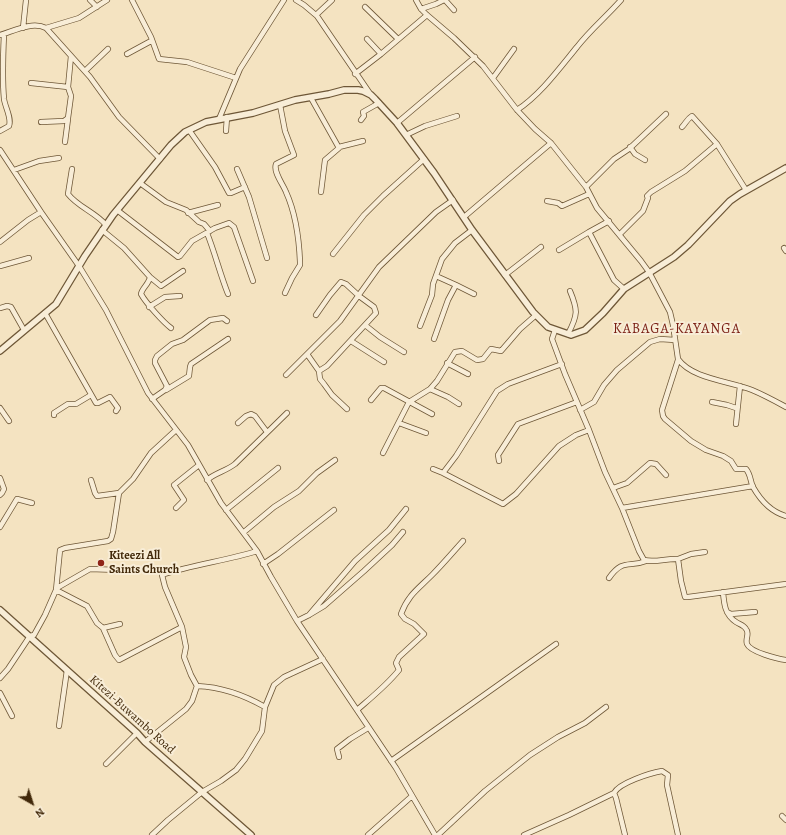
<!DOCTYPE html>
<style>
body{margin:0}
#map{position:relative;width:786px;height:835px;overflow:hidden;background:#f4e3c1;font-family:Alegreya,serif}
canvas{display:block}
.north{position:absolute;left:12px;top:783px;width:40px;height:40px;-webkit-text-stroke:3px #f8edd7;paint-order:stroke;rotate:141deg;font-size:11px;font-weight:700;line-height:16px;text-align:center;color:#412809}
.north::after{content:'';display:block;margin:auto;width:14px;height:18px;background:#412809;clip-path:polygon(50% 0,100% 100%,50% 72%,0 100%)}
</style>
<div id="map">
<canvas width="786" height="835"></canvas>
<div class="north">N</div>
</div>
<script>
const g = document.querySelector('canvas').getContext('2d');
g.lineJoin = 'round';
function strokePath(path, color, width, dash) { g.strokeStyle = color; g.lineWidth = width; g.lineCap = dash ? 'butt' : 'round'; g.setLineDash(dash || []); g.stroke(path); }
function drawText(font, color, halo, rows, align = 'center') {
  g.font = font + ' Alegreya,serif'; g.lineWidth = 4; g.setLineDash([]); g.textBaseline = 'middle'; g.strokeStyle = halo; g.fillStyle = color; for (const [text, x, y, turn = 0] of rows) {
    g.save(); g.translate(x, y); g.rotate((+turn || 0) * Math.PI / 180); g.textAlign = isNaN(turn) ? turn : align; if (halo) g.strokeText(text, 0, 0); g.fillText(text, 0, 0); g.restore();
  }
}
const minor = new Path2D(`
 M90 0 97 7
 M132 0 151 37 159 59 187 62 236 78
 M296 0 304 5 317 16 371 95
 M416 0 421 9 427 15 454 38 483 66 517 110 535 129 551 143 586 187 597 208 641 261 649 272 670 312 673 325 678 359C692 379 730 381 752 390 764 395 775 401 786 407
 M445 0 454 10
 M365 7 398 39
 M421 9 436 4 444 0
 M316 15 332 0
 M23 28 26 0
 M46 28 79 18 107 0
 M0 35C14 31 32 21 46 28L90 77 119 117 160 159
 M367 39 381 54
 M127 54 151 41
 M85 71 108 49
 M355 74 381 54 427 15
 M493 78 514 49
 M31 83 68 87
 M311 98 339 148 325 160 321 192
 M280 105 285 131 294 155 276 164C273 172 283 184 286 192 296 214 299 237 300 262V265L292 278 285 293
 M517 110C540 95 559 69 577 47 590 30 607 16 621 0
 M219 119 240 69 284 0
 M361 120 364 116 363 112 379 103
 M41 122 64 121 68 118 71 96 68 87 71 56
 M397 123 475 57
 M682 127C686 123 687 119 692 116L717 144 746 190
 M189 130 215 167 229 193H231L245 187
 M0 131 9 126C12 118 5 107 4 99 2 77 3 56 4 34
 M226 131 227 117
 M406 135 425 126 457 116
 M65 142 68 119
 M339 147 363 141
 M630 147 635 154 645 160
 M0 150 41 212 79 266 106 310 148 393 188 445 221 503 257 551 271 577 297 621 396 768 435 835
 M72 169 68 194C78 207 95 212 106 225
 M237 169 249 197 267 258
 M14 170 39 161 59 158
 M140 183 166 202 186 210 199 222 204 224 210 231
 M586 187 614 159 629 149 666 114
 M547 201 558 203 562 206 589 194
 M117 210 178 257 180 256 192 241 215 228 229 223 234 227 253 281
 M188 213 218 205
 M464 217 551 143
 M609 221 589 232 614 280 624 289
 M102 230 124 248 150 277C149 284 142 288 141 294 146 303 163 322 171 328
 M207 233C215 253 220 274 228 294
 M620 234 643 211 648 198 647 196 651 192 685 171 717 144
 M0 242 28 220 41 212
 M784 248 786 251
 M559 250 589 232
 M333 254 364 215 383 196 424 159
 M0 266 29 258
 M505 275 541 247
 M150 277 161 286 183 271
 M456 285 474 294
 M149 307 165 297 180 296
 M0 308 7 306 11 307 24 330
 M45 313 96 403H98L110 397 118 408 116 411
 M316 315 330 295 341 282 346 284 359 296 374 307 376 313 327 366 319 371
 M365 325 380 337 404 352
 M420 326 432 295 433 284 442 259 455 243 472 230
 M555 330 552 339 565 374 589 430 605 472 622 508 639 551 644 560C655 563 667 558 678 559L681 581 685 597H688L786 584
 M568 334C578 315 578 310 570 291
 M434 339 448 300 456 285 436 276
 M351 341 384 362
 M678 360 662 410 663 416 665 419 691 441 706 450 723 456 731 461 736 469H746C751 475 750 481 753 487 761 501 771 512 786 516
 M447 363 468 374
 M286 375 307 354
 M430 389 448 397 459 404
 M166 390 189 376 190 367 191 364 228 339
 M152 399 165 390 167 386 155 363V360L157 356 172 344 183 340 210 320 223 318 227 321
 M371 400 381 388H384L432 414
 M712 402 727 405 736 408
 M0 408 9 421
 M347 409 332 395 324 384 320 379 319 371 307 354 340 321 379 267 436 212 453 200
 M580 410 594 402 604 385 617 370 650 342 660 339 675 340
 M54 415V413L68 404H76L91 395
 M238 423 246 416 251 414 255 416 267 432
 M399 423 426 433
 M736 424 740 386
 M383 453 409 402 430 389 437 381 455 352 462 351 477 360 483 359 491 349 501 351 520 329 536 315
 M499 461 498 455 518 424 577 402
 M433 469 443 473 456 456 497 391 508 384 562 364
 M443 473 503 504 516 494 559 446 576 435 589 430
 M0 478 4 489 2 493 0 495
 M91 480 95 493 97 496 119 493
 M207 480C215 473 226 471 235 464L287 413
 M613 488 627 483 650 463 656 464 666 475
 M176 508 184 500 174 485 199 465
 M622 508 753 486
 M226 510 278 468
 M0 527 17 499 32 503
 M244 532 274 507 299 491 317 473 335 460
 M257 551C226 561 194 564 162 575L165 587 182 627 186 647 184 657 191 675 197 686C222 687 244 695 265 707
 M678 559 691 554 705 552
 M263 564 278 554 334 510
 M609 578C623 558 629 568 646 561
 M57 588 90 569 118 570
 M56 590 87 606 97 623 103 628 120 624
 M723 592C724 604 725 615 736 622 739 624 744 625 746 629 750 633 745 639 747 644 750 652 778 659 786 660
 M727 612 731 614 755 612
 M309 615 355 561 389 530 406 509
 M297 621 309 615 324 606 364 571 392 545 403 532
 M103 628 115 655 119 660 182 627
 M0 678 8 669 30 636 34 635 45 615 56 590 60 550 65 548 108 541 111 539 113 532 119 493 133 479 151 453 176 430
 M0 693 12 716
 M357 710C372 697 387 685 399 670L396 663 399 657 424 634 414 624 405 619 401 614C408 595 418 589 432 575 443 564 453 552 463 541
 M59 726 67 670
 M145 742 186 709 192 701 197 686
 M339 757 337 749 350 739 368 728
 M391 761 556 644
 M106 764 137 733
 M614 793C619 783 650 773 662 771L668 775 667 785 678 835
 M782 816 786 820
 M152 835 168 820 202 792 221 781 236 770 245 759 262 731 265 707 274 685 284 677 323 659
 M368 835 412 796
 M438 835 485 791 530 755 558 737 585 723 606 707
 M524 835 569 815 614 793 616 798 625 835`);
const tertiary = new Path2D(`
 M0 351 56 304 85 256 113 215 171 145 185 132 206 122 253 113 295 100 329 94 344 90H358L363 91 371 95 375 99 397 123 434 173 472 230 533 312 548 327 571 335 585 330 603 313 624 289 674 257 688 245 730 201 740 194 786 168
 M0 610 137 733 145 742 251 835`);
strokePath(minor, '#6e5737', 6);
strokePath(tertiary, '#6e5737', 8);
strokePath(minor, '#f8edd7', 4.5);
strokePath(tertiary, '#f8edd7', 5.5);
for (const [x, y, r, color] of [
 [101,563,4,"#8f2418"]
]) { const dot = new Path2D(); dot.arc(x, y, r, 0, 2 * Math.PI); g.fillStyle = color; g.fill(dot); strokePath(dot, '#f8edd7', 1.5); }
drawText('bold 12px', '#412809', '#f8edd7', [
 ["Kiteezi All",109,556],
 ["Saints Church",109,570]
], 'left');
drawText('12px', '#412809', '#f8edd7', [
 ["Kitezi-Buwambo Road",132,715,42]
]);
g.letterSpacing = '1px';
drawText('14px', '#7a1f14', '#f8edd7', [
 ["KABAGA-KAYANGA",677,330]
]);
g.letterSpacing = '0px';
</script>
